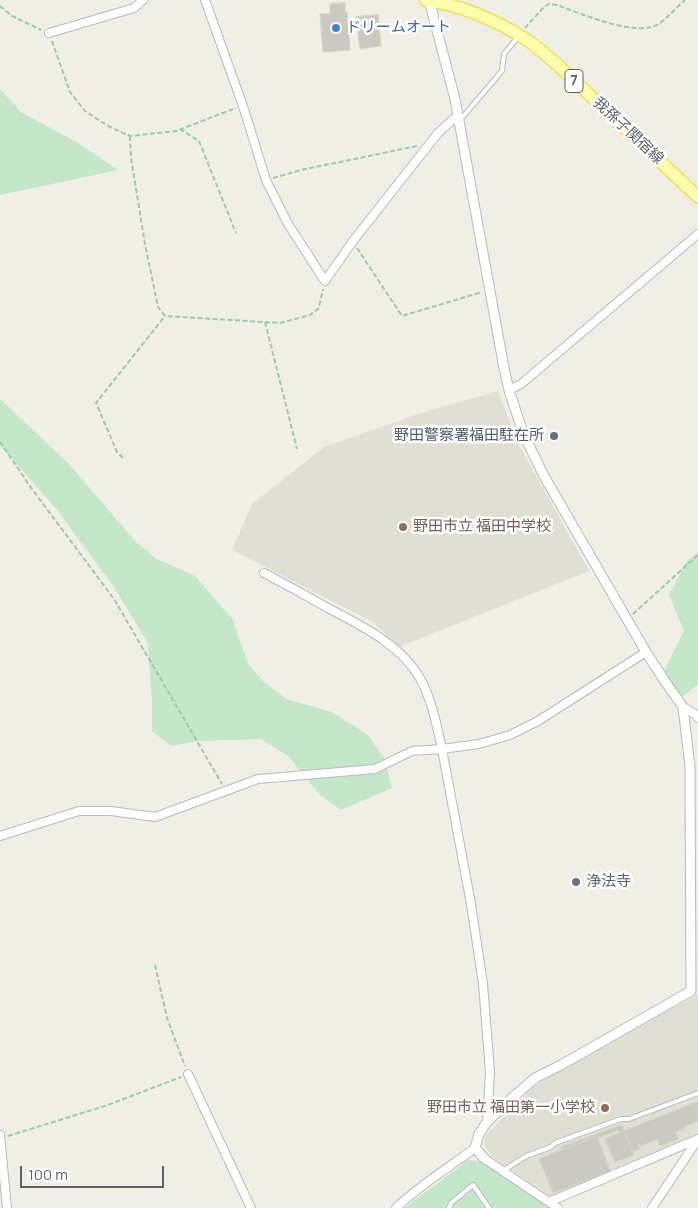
<!DOCTYPE html>
<meta charset="utf-8">
<style>
body{margin:0}
#map{position:relative;width:698px;height:1208px;overflow:hidden;background:#f0efe6;font-family:Manrope,sans-serif}
canvas{display:block}
.scale{position:absolute;left:20px;top:1166px;width:144px;height:22px;box-sizing:border-box;border:2px solid #5e6067;border-top:0;padding-left:6px;font-size:15px;line-height:18px;white-space:nowrap;color:#5e6067;-webkit-text-stroke:4px #fff;paint-order:stroke}
</style>
<div id="map">
<canvas width="698" height="1208"></canvas>
<div class="scale">100 m</div>
</div>
<script>
const g = document.querySelector('canvas').getContext('2d');
g.lineJoin = 'round';
function fillPath(path, color) { g.fillStyle = color; g.fill(path, 'evenodd'); }
function strokePath(path, color, width, dash) { g.strokeStyle = color; g.lineWidth = width; g.lineCap = dash ? 'butt' : 'round'; g.setLineDash(dash || []); g.stroke(path); }
function drawText(font, color, halo, rows, align = 'center') {
  g.font = font + ' Manrope,"Noto Sans JP",sans-serif'; g.lineWidth = 5; g.setLineDash([]); g.textBaseline = 'middle'; g.strokeStyle = halo; g.fillStyle = color; for (const [text, x, y, turn = 0] of rows) {
    g.save(); g.translate(x, y); g.rotate((+turn || 0) * Math.PI / 180); g.textAlign = isNaN(turn) ? turn : align; if (halo) g.strokeText(text, 0, 0); g.fillText(text, 0, 0); g.restore();
  }
}
fillPath(new Path2D(`
 M498 391 518 443 589 571 399 647 373 622 232 550 252 504 324 447 424 412Z
 M698 994V1136L552 1197 503 1164 493 1157 484 1145 485 1136 535 1085Z`), '#e0dfd4');
fillPath(new Path2D(`
 M0 89 21 112 78 143 118 170 0 195Z
 M0 399 68 463 136 542 155 558 195 576 233 620 248 664 263 681 286 699 332 712 368 735 385 760 392 788 341 810 320 795 288 756 261 739 199 741 171 746 152 731V702L148 643 114 587 58 511 0 445Z
 M698 552V685L681 697 663 683 665 669 684 631 669 595 686 562Z
 M466 1160 481 1161 487 1164 551 1208H404L458 1168Z`), '#c3e7c8');
const building = new Path2D(`
 M345 3V12H347L350 50 323 52 320 14H330V4Z
 M378 15 381 46 360 49 356 17Z
 M698 1102V1121L685 1126 686 1128 675 1132 678 1139 660 1146 657 1139 641 1146 640 1144 638 1145 640 1149 632 1152 624 1131Z
 M622 1125 624 1131 620 1133 618 1130 598 1138 597 1136 562 1150 561 1147Z
 M624 1131 634 1155 615 1162 605 1139Z
 M597 1136 610 1171 553 1193 539 1159Z`);
fillPath(building, '#cbcac2');
strokePath(building, '#d5d2c4', 1);
const service = new Path2D(`
 M460 120 502 71 504 54 518 37
 M503 1171 526 1156 551 1147 555 1143 621 1119H629L698 1093
 M449 1208 451 1203 473 1185 489 1208`);
const minor = new Path2D(`
 M205 0 243 106 266 180 288 224 325 281 353 241 438 133 457 116
 M49 33 134 8 143 0
 M509 390 521 384 698 234
 M264 573C285 584 307 596 328 608 362 626 402 645 421 680 432 701 437 726 442 749L471 904 483 984 490 1072 487 1122
 M683 707 695 714 698 718
 M0 836 79 811H111L155 817 258 779 375 769 412 751 442 749 479 744 510 735 538 721 646 652
 M188 1074 251 1208
 M0 1135 7 1208
 M485 1159 558 1208
 M549 1202 698 1139
 M396 1208C420 1185 448 1168 475 1148
 M652 1208 698 1139`);
const tertiary = new Path2D(`
 M429 0 455 99 504 368 509 390 523 433 544 476 646 652 664 680 683 707 690 767 691 991 561 1065 535 1078 512 1098 487 1122 479 1134 475 1148 485 1159`);
const primary = new Path2D(`
 M425 0C461 5 499 21 530 42 557 62 581 87 606 111 637 139 667 168 698 197`);
strokePath(service, '#b8bac0', 6);
strokePath(minor, '#b8bac0', 10);
strokePath(tertiary, '#b8bac0', 11);
strokePath(primary, '#f2de5d', 14);
strokePath(new Path2D(`
 M0 6 12 16 41 30
 M525 28 544 7 549 4 557 5C580 13 636 38 659 24 668 17 676 8 685 0
 M52 41 70 92 85 111 108 126 130 136 176 131 236 108
 M180 129 199 141 236 233
 M130 136 131 158 145 244 158 307 165 316 280 323 310 315 319 308 323 289
 M273 178 301 170 417 146
 M357 248 402 316 482 292
 M265 322 297 449
 M0 442 32 489 114 599 222 784
 M123 458 117 452 96 403 165 316
 M633 614 698 555
 M155 965 167 1018 185 1066
 M8 1136 108 1105 181 1077`), '#9cc8af', 2, [5, 2.5]);
strokePath(service, '#fff', 4);
strokePath(minor, '#fff', 8);
strokePath(tertiary, '#fff', 9);
strokePath(primary, '#fffeac', 11);
for (const [x, y, r, color] of [
 [336,28,5,"#3f7fe0"],
 [554,436,5,"#5c6f8a"],
 [403,527,5,"#8d6e63"],
 [576,882,5,"#6b7280"],
 [605,1108,5,"#8d6e63"]
]) { const dot = new Path2D(); dot.arc(x, y, r, 0, 2 * Math.PI); g.fillStyle = color; g.fill(dot); strokePath(dot, '#fff', 2); }
for (const [x, y, w] of [
 [574,81,18]
]) { const box = new Path2D(); box.roundRect(x - w / 2, y - 11.5, w, 23, 4); g.fillStyle = '#fff'; g.fill(box); strokePath(box, '#5e6067', 1); }
drawText('bold 14px', '#5e6067', null, [
 ["7",574,81]
]);
drawText('15px', '#366cbe', '#fff', [
 ["ドリームオート",346,28]
], 'left');
drawText('15px', '#5e6067', '#fff', [
 ["我孫子関宿線",628,131,43]
]);
drawText('15px', '#4e5e75', '#fff', [
 ["野田警察署福田駐在所",544,436]
], 'right');
drawText('15px', '#785e54', '#fff', [
 ["野田市立 福田中学校",413,527],
 ["野田市立 福田第一小学校",595,1108,"right"]
], 'left');
drawText('15px', '#5b616d', '#fff', [
 ["浄法寺",586,882]
], 'left');
</script>
